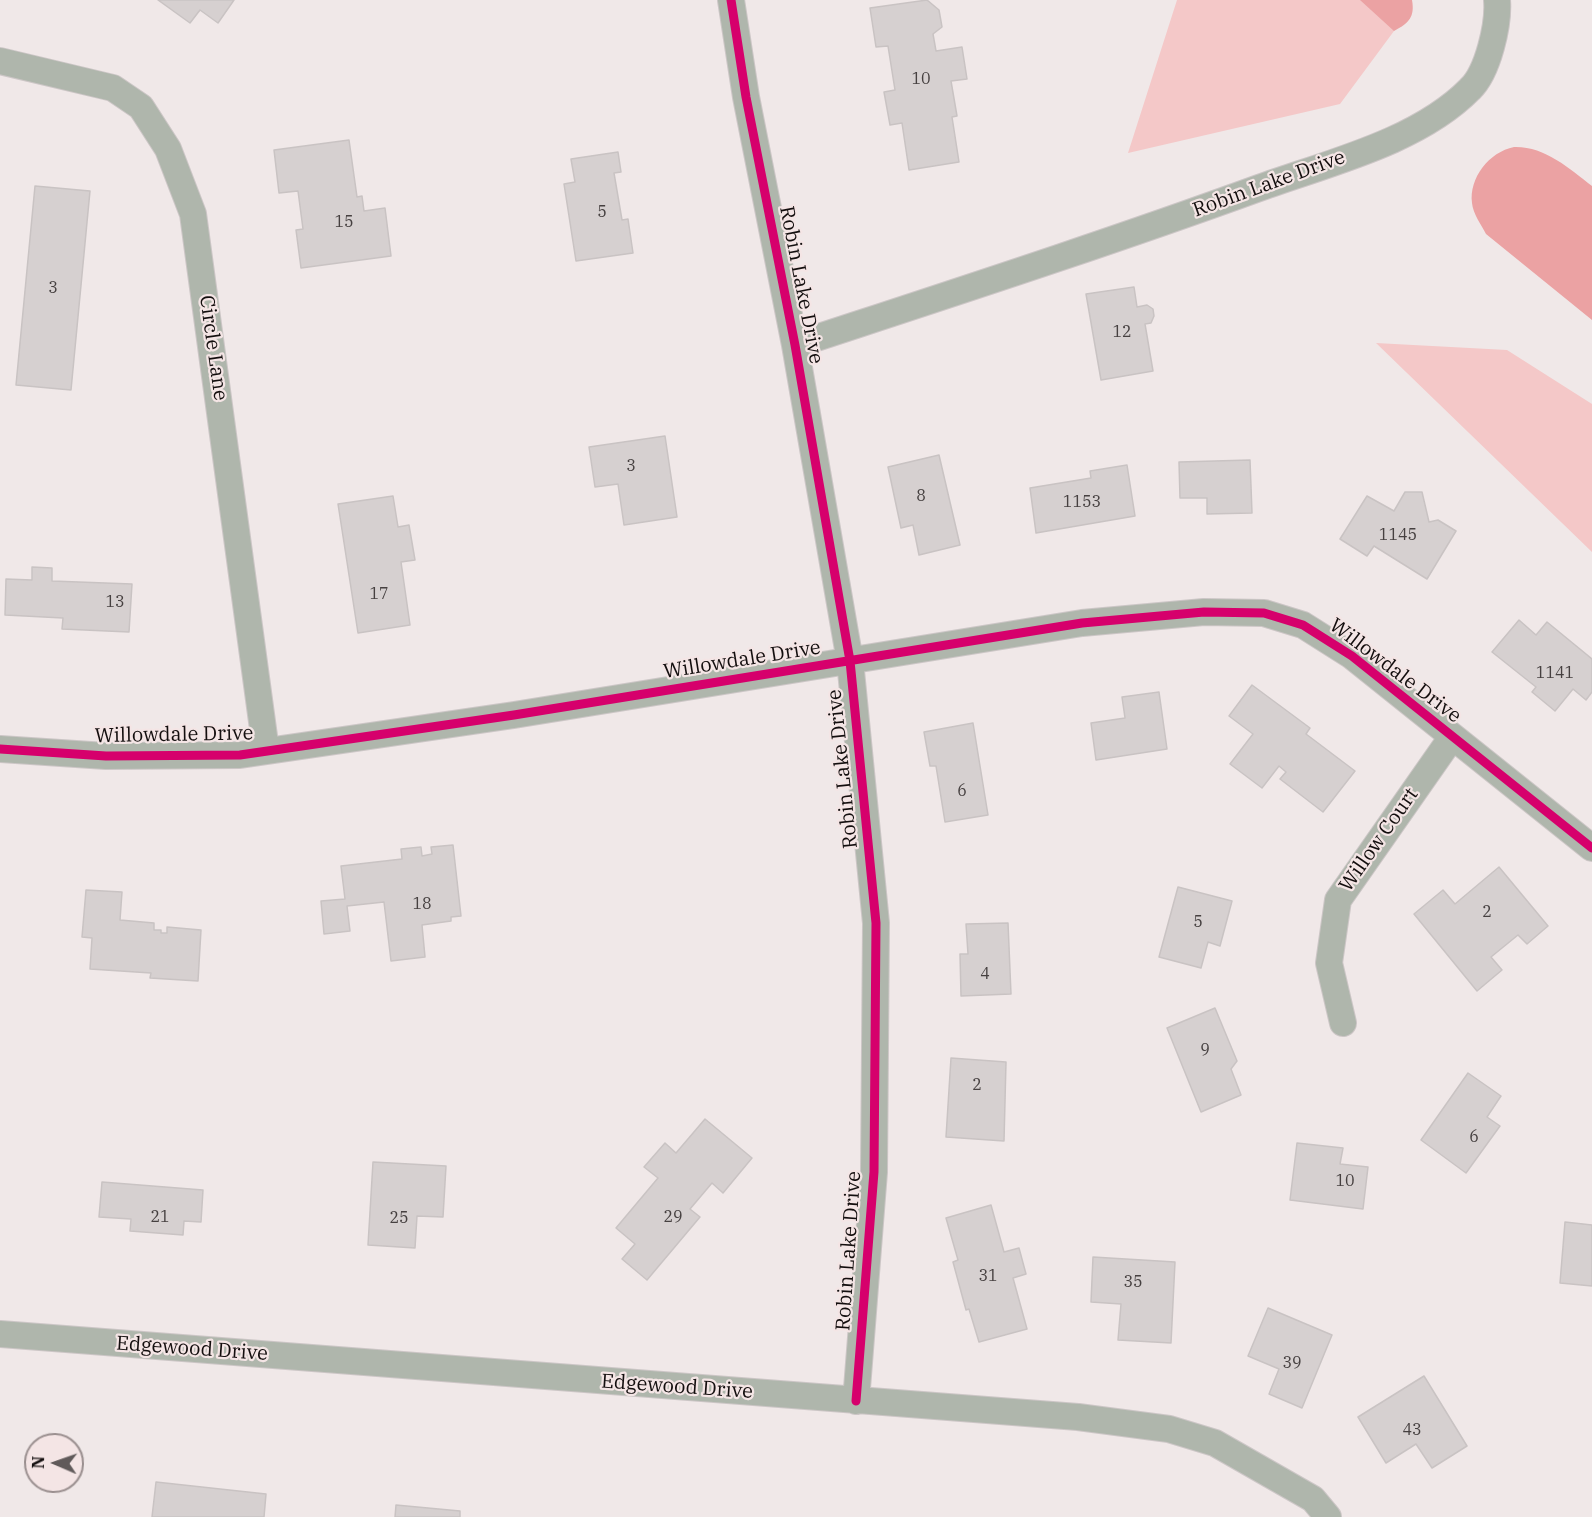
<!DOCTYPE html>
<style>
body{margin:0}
#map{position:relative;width:1592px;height:1517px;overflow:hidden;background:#f0e8e8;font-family:"IBM Plex Serif",serif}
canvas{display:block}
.north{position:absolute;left:24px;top:1433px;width:60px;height:60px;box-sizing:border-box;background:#f4e5e5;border:2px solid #9a8f8f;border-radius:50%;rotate:272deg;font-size:16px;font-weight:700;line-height:24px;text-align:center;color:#130e0e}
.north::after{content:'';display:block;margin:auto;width:21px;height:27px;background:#605a5a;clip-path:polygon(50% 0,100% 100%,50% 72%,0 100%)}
</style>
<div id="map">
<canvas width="1592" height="1517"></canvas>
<div class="north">N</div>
</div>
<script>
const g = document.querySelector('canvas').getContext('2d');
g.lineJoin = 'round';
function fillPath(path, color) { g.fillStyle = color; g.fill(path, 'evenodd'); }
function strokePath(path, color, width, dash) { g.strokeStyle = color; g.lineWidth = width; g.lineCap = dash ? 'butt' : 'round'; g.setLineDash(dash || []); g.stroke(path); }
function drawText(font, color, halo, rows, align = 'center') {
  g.font = font + ' "IBM Plex Serif",serif'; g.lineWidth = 4.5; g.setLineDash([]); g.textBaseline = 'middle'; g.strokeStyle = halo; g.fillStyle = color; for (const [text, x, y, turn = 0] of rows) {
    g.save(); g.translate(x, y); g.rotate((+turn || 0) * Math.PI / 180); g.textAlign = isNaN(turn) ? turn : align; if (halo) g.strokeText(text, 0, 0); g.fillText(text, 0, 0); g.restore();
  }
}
fillPath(new Path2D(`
 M1177 0H1406L1394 31 1340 104 1128 153Z
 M1376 343 1507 350 1592 404V552Z`), '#f4c8c8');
fillPath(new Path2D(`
 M1360 0H1412C1415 17 1409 23 1394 31Z
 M1514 147C1544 146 1569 168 1592 186V320L1486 234C1481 224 1473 214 1472 203 1469 178 1489 152 1514 147Z`), '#eba2a3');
const building = new Path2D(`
 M158 0H234L218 23 200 10 190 23Z
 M927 0 939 10 942 27 933 34 936 51 962 47 967 79 951 81 957 116 952 117 959 162 909 170 902 123 890 125 884 92 895 90 888 46 876 47 870 8Z
 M349 140 357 197 362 196 364 211 385 208 391 256 301 268 296 230 303 229 298 191 279 193 274 150Z
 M618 152 621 172 614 173 622 220 628 219 633 253 576 261 564 184 575 182 571 159Z
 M35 186 90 191 71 390 16 385Z
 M1134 287 1137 307 1147 305 1153 309 1154 316 1151 323 1145 324 1153 371 1101 380 1086 294Z
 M665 436 677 517 624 525 618 484 595 487 589 447Z
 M939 455 960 545 919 555 913 525 901 528 888 467Z
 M1250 460 1252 513 1207 514V498H1180L1179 462Z
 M1127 465 1135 516 1036 533 1030 488 1091 478 1090 471Z
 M1405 492H1422L1429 522 1438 520 1456 531 1427 579 1374 546 1367 556 1340 539 1367 496 1394 511Z
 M393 496 398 527 409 525 415 560 401 562 410 625 358 633 338 504Z
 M32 567 52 568V581L132 584 129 632 62 629 63 618 5 615 6 579 32 580Z
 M1519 620 1536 635 1547 622 1592 659V692L1586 700 1573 689 1555 711 1532 692 1536 687 1492 652Z
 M1252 685 1310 728 1306 734 1355 771 1323 812 1280 779 1286 772 1279 766 1262 788 1230 764 1253 734 1229 716Z
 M1159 692 1167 749 1096 760 1091 723 1125 718 1122 697Z
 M973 723 988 815 945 822 936 766H930L924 732Z
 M453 845 461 916 451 917V921L422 925 425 957 391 961 384 902 347 906 350 931 324 934 321 901 345 899 341 866 402 859 401 849 421 847 422 856 432 854 431 847Z
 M1499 867 1548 926 1527 944 1518 935 1491 957 1502 970 1477 991 1414 914 1443 890 1455 904Z
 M1178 887 1232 901 1220 946 1208 942 1201 968 1159 957Z
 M86 890 122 892 120 920 154 923V930H161V933H167V927L201 930 198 981 150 978 151 973 90 969 92 938 82 937Z
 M1008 923 1011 994 961 996 960 954H968L966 924Z
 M1215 1008 1237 1061 1231 1069 1241 1095 1201 1112 1167 1028Z
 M951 1058 1006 1062 1004 1141 946 1137Z
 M1468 1073 1501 1096 1487 1117 1500 1126 1466 1173 1421 1140Z
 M705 1119 752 1158 723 1193 712 1183 690 1209 700 1217 647 1280 622 1259 635 1244 616 1228 658 1178 644 1167 665 1143 676 1153Z
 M1297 1143 1343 1148 1340 1164 1368 1167 1363 1209 1290 1200Z
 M373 1162 446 1166 443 1217 417 1216 415 1248 368 1245Z
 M102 1182 203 1190 201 1222 184 1221 183 1235 130 1231 131 1219 99 1217Z
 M991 1205 1004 1252 1019 1248 1026 1274 1013 1278 1027 1329 979 1342 969 1309 966 1310 953 1262 958 1260 946 1218Z
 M1565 1222 1592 1225V1286L1560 1283Z
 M1093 1257 1175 1262 1171 1343 1118 1340 1121 1304 1091 1302Z
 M1268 1308 1332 1335 1302 1408 1269 1394 1279 1369 1248 1356Z
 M1424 1376 1467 1446 1432 1468 1416 1444 1386 1463 1358 1417Z
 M156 1482 266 1494 264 1517H152Z
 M396 1505 460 1511V1517H395Z`);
fillPath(building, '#d6d0d0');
strokePath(building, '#c9c3c3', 1.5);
const street = new Path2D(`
 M731 0 746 97 795 345 850 661 876 923 874 1172 856 1401
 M0 61 113 88 141 107 168 149 193 214 266 751
 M795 345C950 294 1105 244 1259 188 1328 163 1418 142 1470 89 1488 72 1499 24 1497 0
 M0 749 106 756 240 755 514 715 1082 623 1204 612 1264 613 1303 625 1352 656 1592 848
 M1343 1023 1329 963 1338 900 1452 737
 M0 1334 1078 1417 1169 1429 1215 1443 1313 1499 1328 1517`);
strokePath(street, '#ccc6c6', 28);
strokePath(street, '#afb6ac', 26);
strokePath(new Path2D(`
 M731 0 746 97 795 345 850 661 876 923 874 1172 856 1401
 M0 749 106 756 240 755 514 715 1082 623 1204 612 1264 613 1303 625 1352 656 1592 848`), '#d6006c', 9);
drawText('16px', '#464040', null, [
 ["10",921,79],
 ["5",602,212],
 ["15",344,222],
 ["3",53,288],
 ["12",1122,332],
 ["3",631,466],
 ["8",921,496],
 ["1153",1082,502],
 ["1145",1398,535],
 ["17",379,594],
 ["13",115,602],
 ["1141",1555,673],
 ["6",962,791],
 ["18",422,904],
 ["2",1487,912],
 ["5",1198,922],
 ["4",985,974],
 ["9",1205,1050],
 ["2",977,1085],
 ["6",1474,1137],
 ["10",1345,1181],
 ["21",160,1217],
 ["29",673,1217],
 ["25",399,1218],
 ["31",988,1276],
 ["35",1133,1282],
 ["39",1292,1363],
 ["43",1412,1430]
]);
drawText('20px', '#130e0e', '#f4e5e5', [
 ["Robin Lake Drive",1269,184,-20],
 ["Robin Lake Drive",801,285,79],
 ["Circle Lane",213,348,82],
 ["Willowdale Drive",742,660,-9],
 ["Willowdale Drive",1395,671,37],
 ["Willowdale Drive",174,735,-1],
 ["Robin Lake Drive",843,769,-96],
 ["Willow Court",1379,840,-55],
 ["Robin Lake Drive",849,1251,-86],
 ["Edgewood Drive",192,1349,4],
 ["Edgewood Drive",677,1387,4]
]);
</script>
